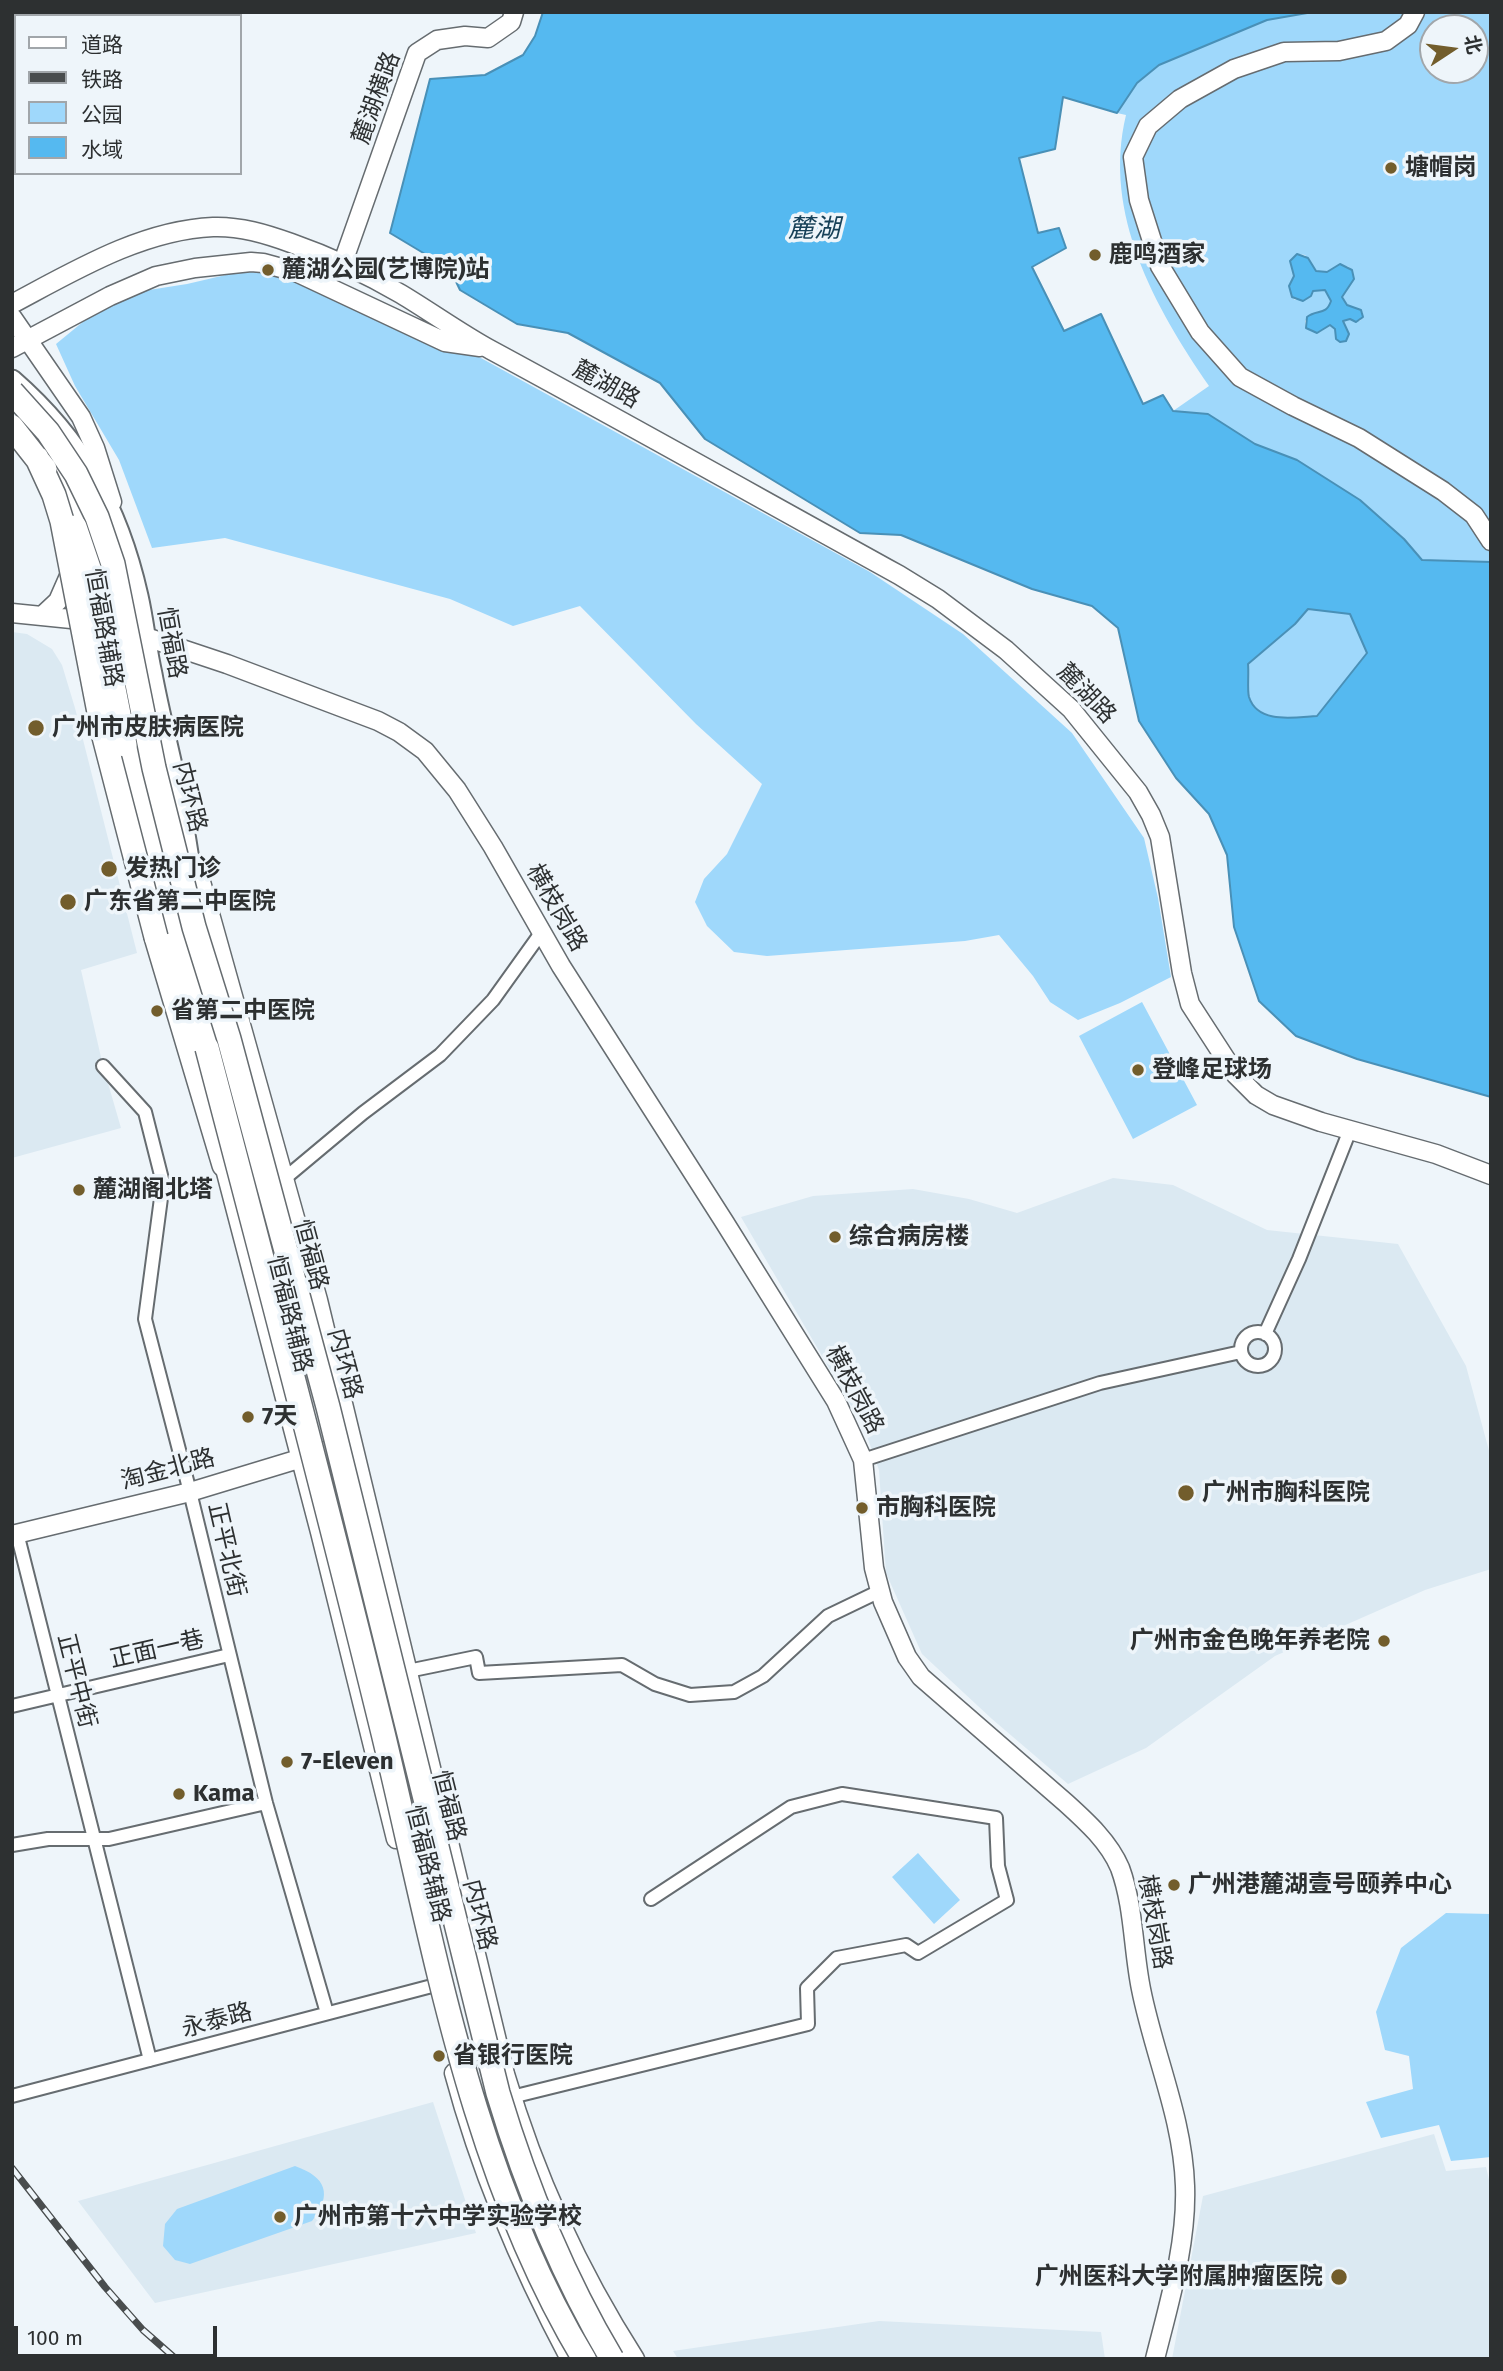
<!DOCTYPE html>
<meta charset="utf-8">
<style>
body{margin:0}
#map{position:relative;width:1503px;height:2371px;overflow:hidden;background:#eef5fa;font-family:"Fira Sans","Noto Sans SC",sans-serif}
canvas{display:block}
.frame{position:absolute;inset:0;border:14px solid #2d3031;pointer-events:none}
.legend{position:absolute;left:14px;top:14px;width:228px;height:161px;box-sizing:border-box;background:#eef5fa;border:2px solid #a1a6aa;margin:0;padding:9px 12px;list-style:none;font-size:21px;color:#2d3031}
.legend li{display:flex;align-items:center;gap:14px;height:35px}
.legend b{width:35px;border:2px solid #a1a6aa}
.north{position:absolute;left:1419px;top:14px;width:70px;height:70px;box-sizing:border-box;background:#eef5fa;border:2px solid #a1a6aa;border-radius:50%;rotate:77deg;font-size:19px;font-weight:700;line-height:28px;text-align:center;color:#2d3031}
.north::after{content:'';display:block;margin:auto;width:24px;height:32px;background:#725d2c;clip-path:polygon(50% 0,100% 100%,50% 72%,0 100%)}
.scale{position:absolute;left:14px;top:2326px;width:203px;height:32px;box-sizing:border-box;border:4px solid #2d3031;border-top:0;padding-left:9px;font-size:21px;line-height:24px;white-space:nowrap;color:#2d3031;-webkit-text-stroke:5px #eef5fa;paint-order:stroke}
</style>
<div id="map">
<canvas width="1503" height="2371"></canvas>
<div class="frame"></div>
<ul class="legend">
<li><b style="height:9px;background:#fff"></b>道路</li>
<li><b style="height:9px;background:#494d4e"></b>铁路</li>
<li><b style="height:19px;background:#9fd8fb"></b>公园</li>
<li><b style="height:19px;background:#55b9f0"></b>水域</li>
</ul>
<div class="north">北</div>
<div class="scale">100 m</div>
</div>
<script>
const g = document.querySelector('canvas').getContext('2d');
g.lineJoin = 'round';
function fillPath(path, color) { g.fillStyle = color; g.fill(path, 'evenodd'); }
function strokePath(path, color, width, dash) { g.strokeStyle = color; g.lineWidth = width; g.lineCap = dash ? 'butt' : 'round'; g.setLineDash(dash || []); g.stroke(path); }
function drawText(font, color, halo, rows, align = 'center') {
  g.font = font + ' "Fira Sans","Noto Sans SC",sans-serif'; g.lineWidth = 7; g.setLineDash([]); g.textBaseline = 'middle'; g.strokeStyle = halo; g.fillStyle = color; for (const [text, x, y, turn = 0] of rows) {
    g.save(); g.translate(x, y); g.rotate((+turn || 0) * Math.PI / 180); g.textAlign = isNaN(turn) ? turn : align; if (halo) g.strokeText(text, 0, 0); g.fillText(text, 0, 0); g.restore();
  }
}
fillPath(new Path2D(`
 M12 632 27 634 52 649 62 665 75 708 137 953 81 970 103 1066 121 1128 12 1158Z
 M1113 1178 1173 1185 1267 1230 1398 1244 1466 1366 1491 1458V1569L1425 1590 1275 1656 1146 1748 1068 1784 992 1719 922 1654 886 1573 879 1470 864 1428 741 1217 813 1196 913 1189 969 1199 1017 1213Z
 M433 2102 476 2233 155 2303 78 2201Z
 M1434 2134 1446 2171 1486 2167 1491 2188V2359H1172L1203 2196Z
 M879 2321 1101 2332 1105 2359H678L673 2351Z`), '#dbe9f2');
fillPath(new Path2D(`
 M1313 12H1491V562L1422 560 1404 539 1297 460 1255 444 1208 414 1173 411 1209 386C1155 307 1102 214 1126 115L1117 113 1137 83 1159 65 1267 20ZM1433 28H1475V70H1433ZM1297 254 1305 255 1316 271 1327 272 1340 264 1349 267 1354 279 1342 297 1347 305 1361 310 1363 314 1360 321 1346 319 1335 336V329L1330 325 1320 332 1306 328 1305 321 1313 313C1323 313 1328 311 1331 301L1325 290 1313 291 1295 300 1292 297 1289 285 1294 276Z
 M247 270 319 277 430 330 870 572 963 634 1072 733 1144 838 1158 898 1171 977 1120 1003 1078 1020 1050 1002 1033 976 999 935 965 941 767 956 734 952 707 926 695 902 704 879 727 854 762 784 696 724 580 606 513 626 450 599 225 538 152 548 119 460 75 386 56 344 84 321 136 292 187 284Z
 M1308 609 1351 614 1367 653 1317 716C1295 717 1258 725 1249 697 1247 690 1250 674 1248 664L1295 624Z
 M1142 1002 1197 1105 1133 1139 1079 1036Z
 M918 1853 960 1900 934 1924 892 1877Z
 M1446 1913 1491 1914V2157L1451 2161 1439 2125 1381 2138 1366 2102 1413 2089 1409 2056 1385 2050 1376 2012 1401 1948Z
 M295 2166C326 2177 333 2194 312 2221L190 2264 175 2260 163 2246 165 2224 177 2209Z`), '#9fd8fb');
const water = new Path2D(`
 M543 12H1313L1267 20 1159 65 1137 83 1117 113 1063 97 1055 149 1019 158 1038 233 1059 228 1066 248 1032 267 1064 331 1101 314 1143 404 1163 395 1173 411 1208 414 1255 444 1297 460 1360 500 1404 539 1422 560 1491 562V1097L1357 1059 1296 1036 1259 1001 1234 927 1227 855 1209 814 1176 778 1139 721 1118 628 1092 606 1032 589 901 535 860 533 705 439 660 383 568 333 517 324 460 290 450 269 390 233 430 79 485 75 523 55 535 36ZM1308 609 1350 614 1367 653 1317 716C1296 717 1258 725 1249 697 1247 690 1249 673 1248 664L1295 624Z
 M1297 254 1308 258 1316 271 1327 272 1340 264 1352 270 1354 279 1342 297 1347 305 1361 310 1363 317 1356 322 1350 319 1343 321 1349 334 1346 341 1340 342 1336 339 1335 329 1330 325 1317 333 1306 328 1307 317C1317 309 1326 316 1331 301L1325 290 1313 291 1311 296 1303 301 1292 297 1289 286 1294 276 1290 261Z`);
fillPath(water, '#55b9f0');
strokePath(water, '#4990b7', 2);
const street = new Path2D(`
 M103 1066 145 1112 163 1183 145 1319 190 1492 266 1803 327 2013
 M284 1179 363 1113 440 1055 493 1000 541 933
 M1241 1349a17 17 0 1 1 34 0a17 17 0 1 1-34 0Z
 M1265 1334 1299 1259 1350 1130
 M863 1460 1100 1383 1241 1352
 M17 1533 150 2060
 M408 1671 476 1657 479 1673 622 1665 655 1684 690 1695 734 1692 763 1676 828 1616 880 1591
 M12 1706 229 1655
 M12 1845 48 1839H109L266 1803
 M12 2096 432 1986
 M471 2107 808 2024 807 1988 837 1958 906 1945 918 1953 1007 1900 998 1866 996 1818 842 1794 791 1807 651 1899`);
const secondary = new Path2D(`
 M1415 12 1408 25 1386 41 1339 51 1284 52 1234 69 1180 99 1148 126 1133 157 1139 200 1160 266 1200 332 1240 377 1293 406 1359 438 1443 491 1474 515 1491 541
 M342 265 417 53 437 40 465 36 488 38 511 22 514 12
 M12 304C74 271 142 230 213 227 240 226 266 234 291 243 328 256 367 274 401 294 431 312 460 333 491 350 628 424 763 500 899 575L938 599 1006 650 1071 709 1138 792 1151 815 1160 837 1182 973 1190 1004 1236 1075 1256 1095 1273 1105 1321 1122 1436 1154 1491 1175
 M12 317 81 417 95 448 112 502
 M12 348 110 296 156 276 195 268 251 262 263 263 296 272 445 342 480 347
 M12 613 91 621
 M42 616 58 601 69 576
 M134 633 227 664 378 721 399 732 425 751 457 790 493 847 561 966 725 1223 836 1401 863 1460 874 1568 883 1602 907 1657 921 1677 1066 1803C1087 1822 1109 1842 1120 1868 1134 1906 1133 1950 1141 1989 1154 2055 1183 2118 1185 2186 1187 2244 1169 2303 1155 2359
 M198 871 318 1300 505 2074C535 2176 578 2270 635 2359
 M219 1155 224 1165 320 1532 396 1839
 M12 1535 190 1492 335 1448
 M454 2073C481 2174 521 2267 570 2359`);
const primary = new Path2D(`
 M12 380C81 440 118 507 138 596 144 622 146 648 152 674 159 712 169 750 177 788 184 823 188 858 195 893
 M48 452C76 492 93 536 103 584
 M271 1204 299 1229`);
const highway = new Path2D(`
 M125 745 148 837 207 1048
 M156 937 224 1165`);
strokePath(street, '#666c70', 16);
strokePath(secondary, '#666c70', 21);
strokePath(primary, '#666c70', 23);
strokePath(highway, '#666c70', 26);
strokePath(street, '#fff', 12);
strokePath(secondary, '#fff', 18);
strokePath(primary, '#fff', 19);
strokePath(highway, '#fff', 23);
const rail = new Path2D(`
 M12 2168 105 2287 143 2330 176 2359`);
strokePath(rail, '#494d4e', 7);
strokePath(rail, '#eef5fa', 4.5, [13]);
const highwayBridge = new Path2D(`
 M12 392 48 432 76 474 97 517 113 564 154 768 194 927 229 1039 328 1407 498 2093C526 2186 562 2275 612 2359
 M12 427 45 469
 M37 458 54 495 62 521 103 733 156 937
 M75 527 92 577 125 745
 M207 1048C267 1276 327 1504 383 1733 434 1945 470 2170 584 2359`);
strokePath(highwayBridge, '#666c70', 26, []);
strokePath(highwayBridge, '#fff', 23);
for (const [x, y, r, color] of [
 [1391,168,7,"#725d2c"],
 [1095,255,7,"#725d2c"],
 [268,270,7,"#725d2c"],
 [36,728,9,"#725d2c"],
 [109,869,9,"#725d2c"],
 [68,902,9,"#725d2c"],
 [157,1011,7,"#725d2c"],
 [1138,1070,7,"#725d2c"],
 [79,1190,7,"#725d2c"],
 [835,1237,7,"#725d2c"],
 [248,1417,7,"#725d2c"],
 [1186,1493,9,"#725d2c"],
 [862,1508,7,"#725d2c"],
 [1384,1641,7,"#725d2c"],
 [287,1762,7,"#725d2c"],
 [179,1794,7,"#725d2c"],
 [1174,1885,7,"#725d2c"],
 [439,2056,7,"#725d2c"],
 [280,2217,7,"#725d2c"],
 [1339,2277,9,"#725d2c"]
]) { const dot = new Path2D(); dot.arc(x, y, r, 0, 2 * Math.PI); g.fillStyle = color; g.fill(dot); strokePath(dot, '#eef5fa', 2.5); }
drawText('24px', '#2d3031', '#eef5fa', [
 ["麓湖横路",377,98,-70],
 ["麓湖路",606,385,29],
 ["恒福路辅路",103,628,80],
 ["恒福路",171,643,80],
 ["麓湖路",1086,694,46],
 ["内环路",189,797,76],
 ["横枝岗路",556,908,60],
 ["恒福路",310,1255,75],
 ["恒福路辅路",289,1314,76],
 ["内环路",344,1364,75],
 ["横枝岗路",854,1390,62],
 ["淘金北路",168,1470,-15],
 ["正平北街",226,1550,77],
 ["正面一巷",157,1650,-13],
 ["正平中街",76,1681,76],
 ["恒福路",448,1806,76],
 ["恒福路辅路",427,1864,76],
 ["内环路",479,1915,76],
 ["横枝岗路",1154,1922,80],
 ["永泰路",217,2021,-15]
]);
drawText('bold 24px', '#2d3031', '#eef5fa', [
 ["塘帽岗",1405,168],
 ["鹿鸣酒家",1109,255],
 ["麓湖公园(艺博院)站",282,270],
 ["广州市皮肤病医院",52,728],
 ["发热门诊",125,869],
 ["广东省第二中医院",84,902],
 ["省第二中医院",171,1011],
 ["登峰足球场",1152,1070],
 ["麓湖阁北塔",93,1190],
 ["综合病房楼",849,1237],
 ["7天",262,1417],
 ["广州市胸科医院",1202,1493],
 ["市胸科医院",876,1508],
 ["广州市金色晚年养老院",1370,1641,"right"],
 ["7-Eleven",301,1762],
 ["Kama",193,1794],
 ["广州港麓湖壹号颐养中心",1188,1885],
 ["省银行医院",453,2056],
 ["广州市第十六中学实验学校",294,2217],
 ["广州医科大学附属肿瘤医院",1323,2277,"right"]
], 'left');
drawText('italic 26px', '#174158', '#eef5fa', [
 ["麓湖",814,230]
]);
</script>
